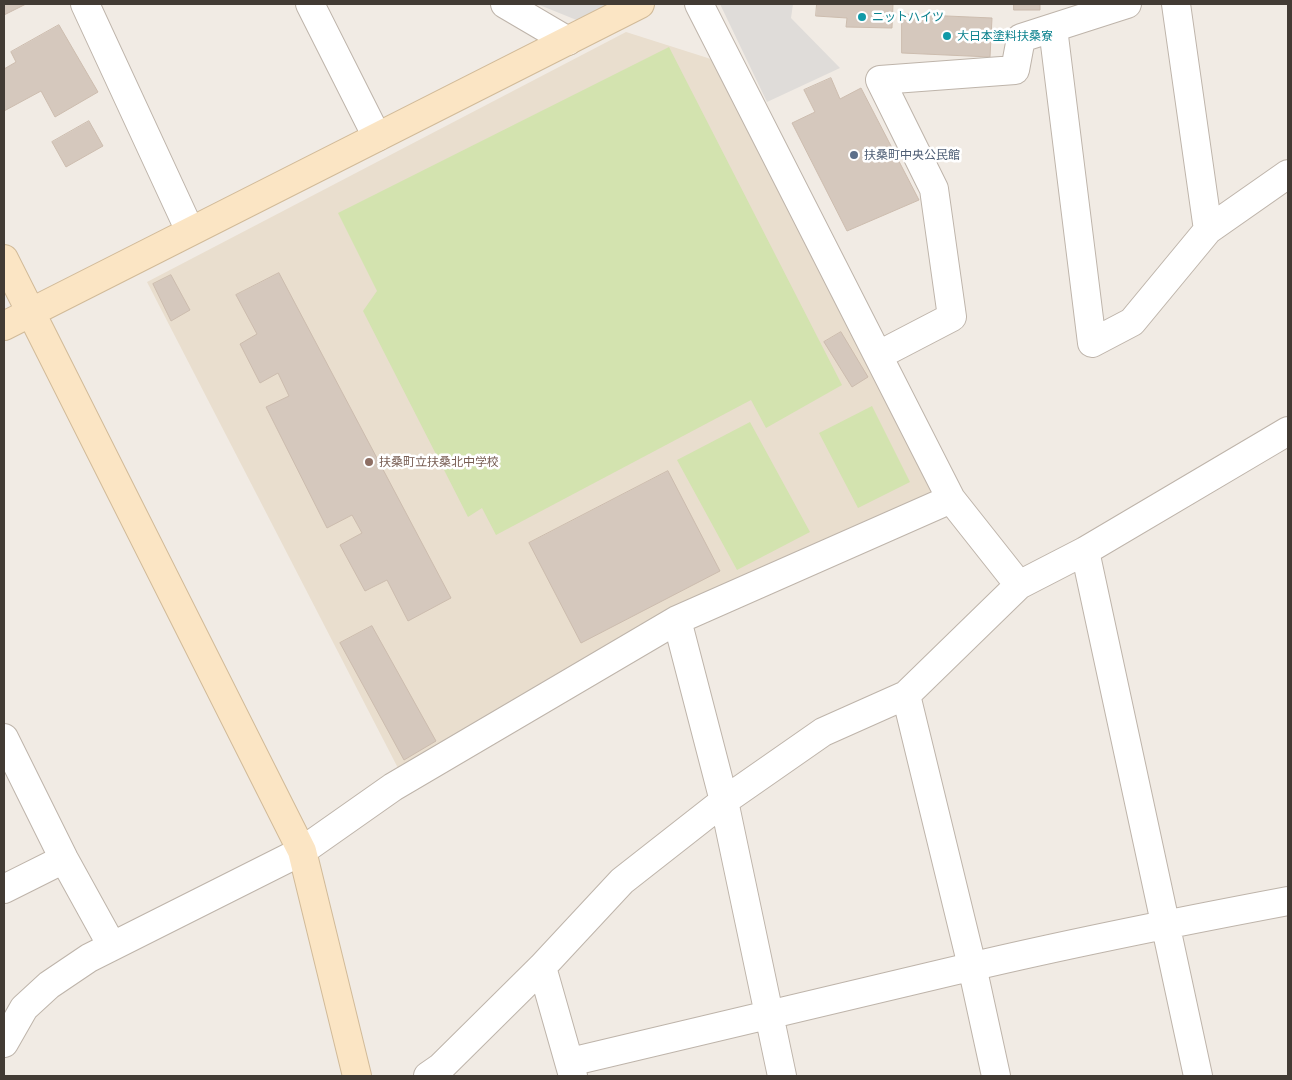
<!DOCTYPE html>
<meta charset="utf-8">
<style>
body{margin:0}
#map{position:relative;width:1292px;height:1080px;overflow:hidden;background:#f1ebe4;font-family:"Golos Text",sans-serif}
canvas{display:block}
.frame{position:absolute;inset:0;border:5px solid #423b34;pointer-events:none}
</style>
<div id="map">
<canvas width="1292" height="1080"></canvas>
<div class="frame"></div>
</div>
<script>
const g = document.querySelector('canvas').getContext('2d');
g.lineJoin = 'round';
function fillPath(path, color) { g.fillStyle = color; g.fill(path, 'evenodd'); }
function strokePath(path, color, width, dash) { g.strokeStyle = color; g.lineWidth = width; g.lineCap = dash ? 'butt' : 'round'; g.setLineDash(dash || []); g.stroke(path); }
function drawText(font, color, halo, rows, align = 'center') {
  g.font = font + ' "Golos Text","Noto Sans JP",sans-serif'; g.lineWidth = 5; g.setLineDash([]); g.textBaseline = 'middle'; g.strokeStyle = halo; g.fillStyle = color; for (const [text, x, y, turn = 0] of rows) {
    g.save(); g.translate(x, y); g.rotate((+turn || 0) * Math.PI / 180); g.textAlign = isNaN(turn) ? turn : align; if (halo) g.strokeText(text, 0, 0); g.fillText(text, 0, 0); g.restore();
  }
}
fillPath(new Path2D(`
 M626 32 714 60 935 492 661 613 399 770 147 282Z`), '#e9dece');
fillPath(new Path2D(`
 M669 47 842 385 766 428 751 400 496 535 482 508 468 517 363 311 377 291 338 213Z
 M872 406 910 482 858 508 819 433Z
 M750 422 810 532 737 570 677 460Z`), '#d3e3af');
fillPath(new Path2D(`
 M537 4H609L579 21Z
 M720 4H793L791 18 840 68 767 102Z`), '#dfdcd9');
const building = new Path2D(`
 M4 4H26L4 15Z
 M817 4H893L892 28 846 27 847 18 816 16Z
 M1014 4H1040V10H1014Z
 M902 14 992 18 990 57 902 53Z
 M59 25 98 92 55 117 41 91 4 111V69L16 62 11 52Z
 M831 78 840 99 861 88 919 200 847 231 792 123 815 112 804 90Z
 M89 121 103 146 66 167 52 142Z
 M279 273 451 598 408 621 387 580 365 591 340 545 362 533 352 515 327 528 266 407 289 396 278 373 260 383 240 344 257 334 236 295Z
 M171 275 190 310 171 321 153 284Z
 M841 332 868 377 852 387 824 342Z
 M668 471 720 571 581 643 529 543Z
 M372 626 436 741 404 760 340 643Z`);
fillPath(building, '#d5c8bd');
strokePath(building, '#ccbcae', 1);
const street = new Path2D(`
 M85 4 190 231
 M310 4 377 137
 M505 4 568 41
 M699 4 951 499 1019 585
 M1176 4 1208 230
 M1053 28 1092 343 1132 322 1208 230 1288 174
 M879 355 952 317 934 189 880 80 1015 70 1021 38 1127 4
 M1085 551 1198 1076
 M677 620 724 801 782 1076
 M906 695 972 966 996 1076
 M4 738 64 859 112 946
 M4 889 64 859
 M542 967 573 1076
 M4 1043 24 1008 49 985 89 958 302 851 393 787 677 620 951 499
 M570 1062C704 1031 837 998 970 967 1076 942 1182 921 1288 901
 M428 1076 441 1067 542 967 622 881 724 801 823 732 906 695 1019 585 1085 551 1288 431`);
const secondary = new Path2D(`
 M4 259 302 851 357 1076
 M4 326 640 4`);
strokePath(street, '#beb4aa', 30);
strokePath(secondary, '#d1ba98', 30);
strokePath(street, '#fff', 28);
strokePath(secondary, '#fbe5c4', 28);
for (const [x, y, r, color] of [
 [862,17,5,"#0f9aa8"],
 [947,36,5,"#0f9aa8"],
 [854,155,5,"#5c6f8a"],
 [369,462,5,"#8d6e63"]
]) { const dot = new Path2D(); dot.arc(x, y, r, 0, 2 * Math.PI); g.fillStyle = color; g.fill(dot); strokePath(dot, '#fff', 2); }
drawText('12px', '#0d838f', '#fff', [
 ["ニットハイツ",872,17],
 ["大日本塗料扶桑寮",957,36]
], 'left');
drawText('12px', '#4e5e75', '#fff', [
 ["扶桑町中央公民館",864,155]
], 'left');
drawText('12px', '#785e54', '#fff', [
 ["扶桑町立扶桑北中学校",379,462]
], 'left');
</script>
